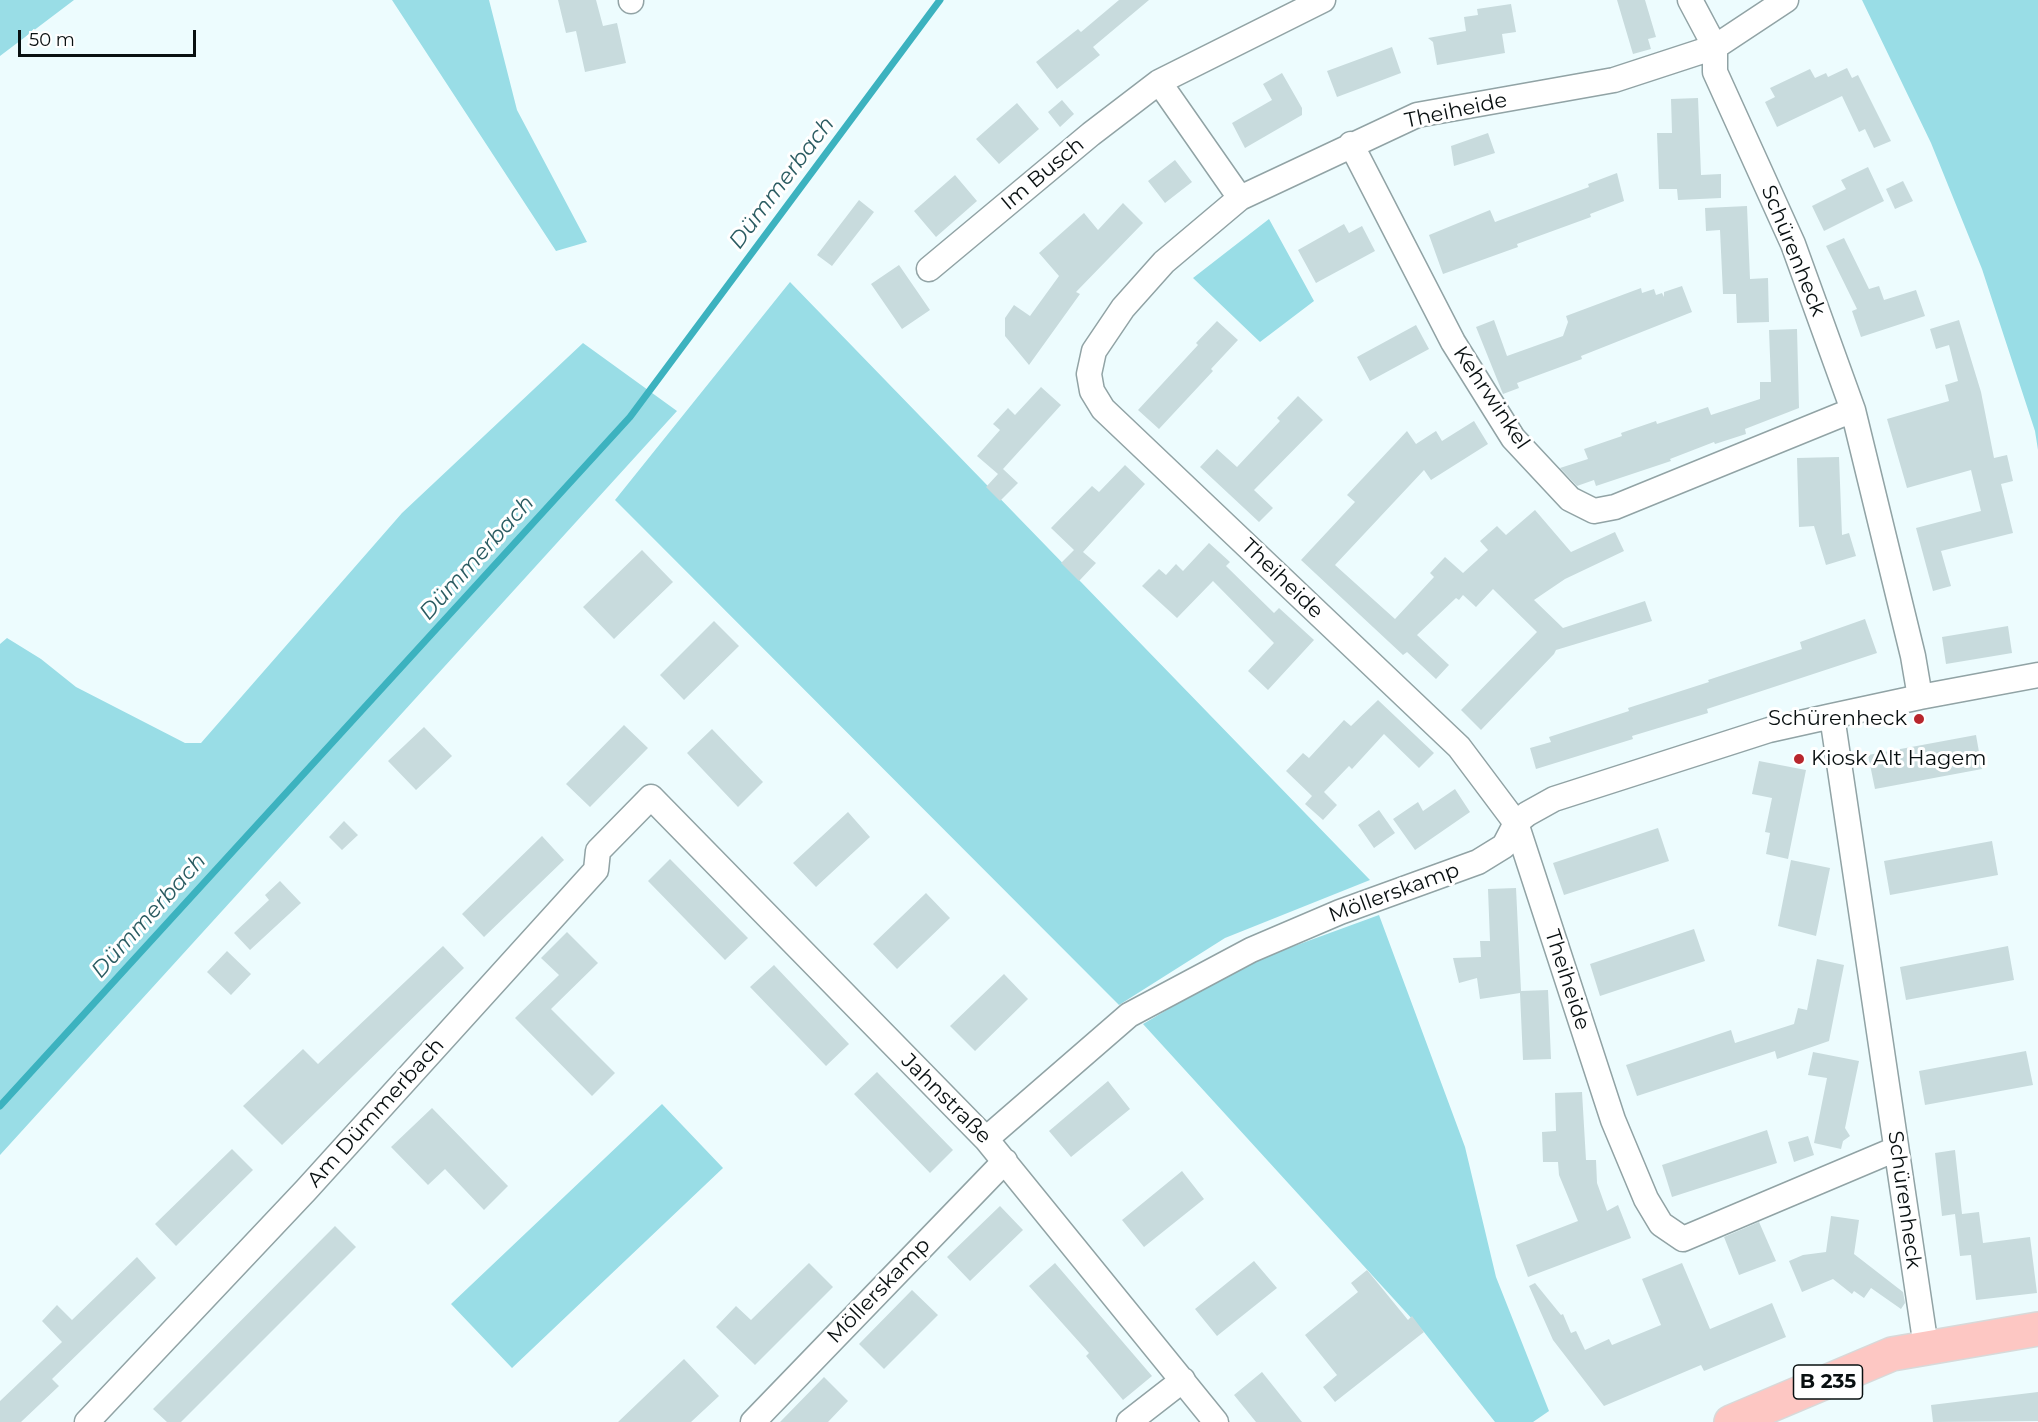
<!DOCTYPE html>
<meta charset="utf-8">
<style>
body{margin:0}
#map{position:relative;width:2038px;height:1422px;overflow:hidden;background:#edfcfe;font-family:Montserrat,sans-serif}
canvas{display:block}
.scale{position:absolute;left:18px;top:30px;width:178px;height:27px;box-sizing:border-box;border:3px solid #091011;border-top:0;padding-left:8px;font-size:18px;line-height:21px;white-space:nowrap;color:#091011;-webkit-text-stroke:4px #fff;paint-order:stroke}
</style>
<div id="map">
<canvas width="2038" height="1422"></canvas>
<div class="scale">50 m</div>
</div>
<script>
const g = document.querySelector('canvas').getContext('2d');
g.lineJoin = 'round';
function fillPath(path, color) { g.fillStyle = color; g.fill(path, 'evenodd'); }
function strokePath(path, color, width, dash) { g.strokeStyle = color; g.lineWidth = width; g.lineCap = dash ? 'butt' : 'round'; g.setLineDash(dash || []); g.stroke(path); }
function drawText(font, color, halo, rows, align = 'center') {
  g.font = font + ' Montserrat,sans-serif'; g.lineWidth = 6; g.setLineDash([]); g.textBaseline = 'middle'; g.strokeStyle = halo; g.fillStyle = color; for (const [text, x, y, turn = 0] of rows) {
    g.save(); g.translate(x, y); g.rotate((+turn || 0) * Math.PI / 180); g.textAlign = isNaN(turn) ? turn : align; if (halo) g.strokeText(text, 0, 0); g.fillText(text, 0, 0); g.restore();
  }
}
fillPath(new Path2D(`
 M0 0H74L0 56Z
 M392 0H489L517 110 587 242 556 251Z
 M1862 0H2038V450L2035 431 1982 269 1931 143Z
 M1269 219 1314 301 1260 342 1193 278Z
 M790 282 1370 880 1225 938 1119 1005 615 500Z
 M583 343 677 411 0 1155V644L7 638 41 659 76 687 185 743H201L402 513Z
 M1379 915 1465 1147 1496 1277 1549 1411 1533 1422H1495L1424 1332 1143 1024 1245 964Z
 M662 1104 723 1168 512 1368 451 1304Z`), '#99dde6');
strokePath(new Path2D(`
 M0 1106 630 417 940 0`), '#3cb2bf', 7);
fillPath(new Path2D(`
 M558 0H596L603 26 617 23 626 63 585 72 576 31 566 33Z
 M1119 0H1149L1093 47 1100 55 1057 89 1036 62 1078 29 1081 32Z
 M1617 0H1645L1656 37 1648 39 1651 49 1633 54Z
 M1511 4 1516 32 1502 34 1505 53 1437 65 1433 42 1428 38 1466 31 1464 17 1478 15 1477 9Z
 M1392 47 1401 73 1337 97 1327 71Z
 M1847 68 1852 78 1858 75 1891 141 1874 148 1865 129 1859 132 1842 96 1777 127 1765 102 1775 97 1770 88 1810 69 1815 78 1826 73 1828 77Z
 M1282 73 1302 108V115L1245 148 1232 123 1272 100 1263 84Z
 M1698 98 1701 175 1721 174V198L1678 200 1677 189H1659L1657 133H1672L1671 99Z
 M1062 100 1074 114 1060 127 1048 112Z
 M1017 103 1039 129 999 164 976 139Z
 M1488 133 1495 153 1454 166 1451 146Z
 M1175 160 1192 182 1165 203 1148 181Z
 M1868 167 1884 201 1824 231 1812 206 1846 189 1841 180Z
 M1617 173 1624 201 1590 214 1591 217 1517 244 1518 247 1443 274 1429 235 1490 210 1495 222 1589 187 1588 184Z
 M955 175 977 201 936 237 914 211Z
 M1903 181 1913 201 1895 209 1886 189Z
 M859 200 874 212 832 266 817 255Z
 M1123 203 1143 223 1076 292 1080 294 1029 365 1005 336V318L1014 305 1030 316 1059 276 1039 253 1084 213 1098 230Z
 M1747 206 1750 279 1768 278 1769 322 1737 323 1736 294H1723L1720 230 1706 231 1705 208Z
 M1344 224 1349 233 1362 226 1375 251 1316 283 1298 250Z
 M1844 238 1869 289 1879 286 1884 300 1916 290 1925 316 1861 337 1852 311 1857 309 1826 246Z
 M899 265 930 310 902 329 871 284Z
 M1682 286 1692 312 1581 356 1582 359 1517 383 1519 388 1503 394 1476 327 1494 320 1507 356 1563 336 1568 322 1566 316 1641 288 1642 293 1654 289 1656 295 1662 293 1664 297V292Z
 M1959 320 1981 392 1994 458 2007 455 2013 481 2001 484 2013 533 1941 551 1951 586 1933 591 1916 528 1981 511 1971 470 1907 488 1887 419 1949 401 1945 385 1958 381 1949 345 1936 349 1930 329Z
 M1217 321 1238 340 1211 369 1213 371 1159 429 1138 410 1198 345 1196 343Z
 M1416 325 1429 349 1370 381 1357 357Z
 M1797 329 1799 408 1745 429 1746 434 1715 444 1714 442 1670 459 1671 461 1596 486 1594 480 1577 486 1560 468 1588 459 1584 449 1622 436 1621 433 1656 421 1657 424 1708 407 1711 415 1760 399V382H1771L1769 330Z
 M1041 387 1061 405 1003 469 1018 483 1000 501 986 487 998 474 977 456 1000 430 993 424 1008 408 1015 415Z
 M1298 396 1323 420 1254 490 1273 508 1259 522 1200 467 1217 449 1237 467 1280 421 1277 418Z
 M1474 421 1488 444 1431 480 1424 470 1335 565 1395 619 1434 577 1430 573 1445 557 1463 573 1488 550 1480 541 1497 526 1506 535 1535 510 1571 552 1615 532 1624 551 1565 579 1534 600 1563 628 1645 601 1652 621 1556 650 1554 654 1481 730 1461 710 1537 632 1493 589 1476 607 1463 595 1459 600 1456 598 1417 635 1449 665 1436 679 1407 652 1403 655 1301 560 1355 502 1347 495 1407 431 1416 444 1436 431 1442 441Z
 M1839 457 1842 535 1849 533 1856 556 1826 565 1814 526 1799 527 1797 458Z
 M1125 465 1145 484 1083 552 1096 563 1079 581 1061 563 1074 550 1051 528 1092 486 1099 492Z
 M1209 543 1230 562 1226 566 1274 613 1279 608 1314 640 1268 690 1248 671 1274 643 1213 581 1177 618 1142 586 1159 569 1166 575 1176 564 1183 571Z
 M642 550 673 582 614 639 583 607Z
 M1865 619 1877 653 1707 709 1708 713 1632 736 1633 739 1536 769 1530 748 1551 742 1549 737 1629 711 1628 708 1709 682 1708 680 1802 649 1800 642Z
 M714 621 739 646 684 700 660 675Z
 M2008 626 2012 653 1946 664 1942 637Z
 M1378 700 1434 753 1419 768 1384 734 1352 769 1349 766 1324 792 1337 805 1323 820 1305 804 1312 796 1286 771 1303 753 1309 758 1344 720 1351 726Z
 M624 725 648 748 590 807 566 784Z
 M424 727 452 756 416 790 388 761Z
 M712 729 763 782 738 807 687 753Z
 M1976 735 1982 769 1875 789 1868 755Z
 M1759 761 1806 770 1788 859 1766 854 1770 833 1765 832 1772 798 1752 794Z
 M1455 789 1470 812 1415 850 1393 819 1418 802 1423 811Z
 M1379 810 1395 833 1374 848 1358 825Z
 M848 812 870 837 816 887 793 863Z
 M344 821 358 835 342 850 329 837Z
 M1658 828 1669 861 1564 895 1553 863Z
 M542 836 564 860 484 937 462 914Z
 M1992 841 1998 875 1890 895 1884 861Z
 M670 859 748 938 725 960 648 881Z
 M1791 860 1830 868 1816 936 1778 926Z
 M280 881 301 903 250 950 234 933 269 900 265 895Z
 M1516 888 1521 991 1548 990 1551 1059 1523 1060 1520 993 1480 999 1477 978 1459 983 1453 958 1481 957 1480 941H1490L1488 889Z
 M926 893 950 918 897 969 873 944Z
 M1694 929 1705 961 1600 996 1590 964Z
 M567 932 598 963 551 1009 615 1073 592 1096 515 1018 559 975 541 958Z
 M443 946 464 968 282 1145 243 1106 303 1049 318 1064Z
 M2008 946 2014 980 1906 1000 1900 967Z
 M227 951 251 974 231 995 207 972Z
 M1817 959 1844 965 1829 1041 1777 1059 1775 1051 1637 1096 1626 1065 1731 1030 1735 1043 1794 1024 1798 1008 1807 1010Z
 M774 965 849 1044 826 1066 750 987Z
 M1004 974 1028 999 975 1051 950 1026Z
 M2026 1051 2033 1085 1925 1105 1919 1071Z
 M1813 1052 1859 1061 1845 1128 1850 1136 1843 1141 1841 1149 1814 1143 1827 1078 1808 1075Z
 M877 1072 953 1150 930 1173 854 1094Z
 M1108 1081 1130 1109 1071 1157 1049 1131Z
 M1582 1092 1586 1160H1596L1597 1183 1607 1211 1618 1205 1631 1238 1528 1277 1516 1245 1578 1221 1559 1175 1558 1162H1543L1542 1132 1556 1131 1555 1093Z
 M432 1108 508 1186 484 1210 445 1169 428 1185 391 1147Z
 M1767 1130 1777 1163 1672 1197 1662 1165Z
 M1808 1136 1814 1155 1794 1162 1788 1142Z
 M232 1149 253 1170 176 1246 155 1224Z
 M1955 1150 1962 1214 1979 1212 1983 1243 2030 1237 2037 1293 1976 1300 1971 1255 1960 1256 1955 1214 1942 1216 1935 1153Z
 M1182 1171 1204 1199 1144 1247 1122 1220Z
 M1000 1206 1023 1230 970 1281 947 1257Z
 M1831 1216 1859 1220 1854 1254 1903 1292 1905 1303 1901 1309 1871 1288 1864 1298 1854 1291 1852 1294 1833 1279 1802 1292 1789 1261 1803 1255 1826 1252Z
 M1759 1222 1776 1261 1739 1275 1724 1237Z
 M335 1226 356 1247 181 1422H167L153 1409Z
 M137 1257 156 1278 52 1379 59 1386 21 1422H0V1401L62 1342 42 1321 57 1305 72 1320Z
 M1254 1261 1277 1288 1217 1336 1195 1309Z
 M809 1263 833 1287 755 1365 716 1327 736 1306 751 1320Z
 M1055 1263 1152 1376 1123 1400 1086 1356 1089 1353 1029 1286Z
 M1682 1263 1710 1329 1772 1303 1786 1337 1704 1371 1701 1365 1604 1406 1553 1340 1529 1286 1535 1283 1561 1315 1563 1314 1571 1333 1576 1331 1585 1350 1609 1339 1612 1345 1661 1325 1642 1279Z
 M1367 1270 1408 1320 1412 1316 1424 1332 1335 1402 1323 1387 1337 1375 1305 1335 1358 1292 1351 1283Z
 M912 1290 938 1315 884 1369 859 1344Z
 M684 1359 719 1396 691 1422H618Z
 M1262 1372 1302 1422H1256L1234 1395Z
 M824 1377 848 1401 828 1422H780Z
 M2038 1392V1421L1933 1422 1931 1405Z`), '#c8dbdd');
const minor = new Path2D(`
 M631 0V1
 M1690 0 1715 47V72L1793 244 1853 410 1913 656 1920 697 1832 716 1926 1347
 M1786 0 1715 47 1614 80 1417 115 1240 198 1164 262 1123 308 1094 351 1089 374 1092 391 1103 409 1459 747 1516 823 1613 1120 1646 1199 1661 1224 1683 1239 1896 1149
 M1159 82 1240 198
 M1351 144 1453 342 1513 438 1570 499 1594 511 1615 507 1853 410
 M929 269 1091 134 1159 82 1323 0
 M1920 697 2038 675
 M986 1139 1129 1015 1251 950 1340 912 1478 862 1504 846 1516 823 1527 814 1554 799 1769 730 1832 716
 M87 1422 306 1190 596 870 598 851 651 797 986 1139 1216 1422
 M753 1422 1005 1161
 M1129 1422 1183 1380`);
const primary = new Path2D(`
 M1731 1422 1892 1354 2038 1329`);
strokePath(minor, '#91a3a5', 27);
strokePath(primary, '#d8d9d9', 36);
strokePath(minor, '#fff', 24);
strokePath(primary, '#fdc7c3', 33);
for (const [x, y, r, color] of [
 [1919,719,6,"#b7262d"],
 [1799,759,6,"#b7262d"]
]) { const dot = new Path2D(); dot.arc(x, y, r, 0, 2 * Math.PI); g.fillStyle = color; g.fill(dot); strokePath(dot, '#fff', 2); }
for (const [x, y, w] of [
 [1828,1382,69]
]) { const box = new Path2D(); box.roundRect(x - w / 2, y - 17, w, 34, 4.5); g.fillStyle = '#fff'; g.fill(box); strokePath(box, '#091011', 1.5); }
drawText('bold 20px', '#091011', null, [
 ["B 235",1828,1382]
]);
drawText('21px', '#091011', '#fff', [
 ["Theiheide",1456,111,-12],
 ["Im Busch",1043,174,-40],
 ["Schürenheck",1793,251,68],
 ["Kehrwinkel",1491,398,56],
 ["Theiheide",1282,579,44],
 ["Möllerskamp",1394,893,-20],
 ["Theiheide",1567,980,72],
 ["Jahnstraße",946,1099,45],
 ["Am Dümmerbach",376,1113,-48],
 ["Schürenheck",1904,1200,82],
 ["Möllerskamp",879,1291,-46]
]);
drawText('21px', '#091011', '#fff', [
 ["Schürenheck",1907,719],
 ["Kiosk Alt Hagem",1811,759,"left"]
], 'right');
drawText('italic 22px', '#2b5c62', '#fff', [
 ["Dümmerbach",782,183,-53],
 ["Dümmerbach",477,558,-48],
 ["Dümmerbach",149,916,-48]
]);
</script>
